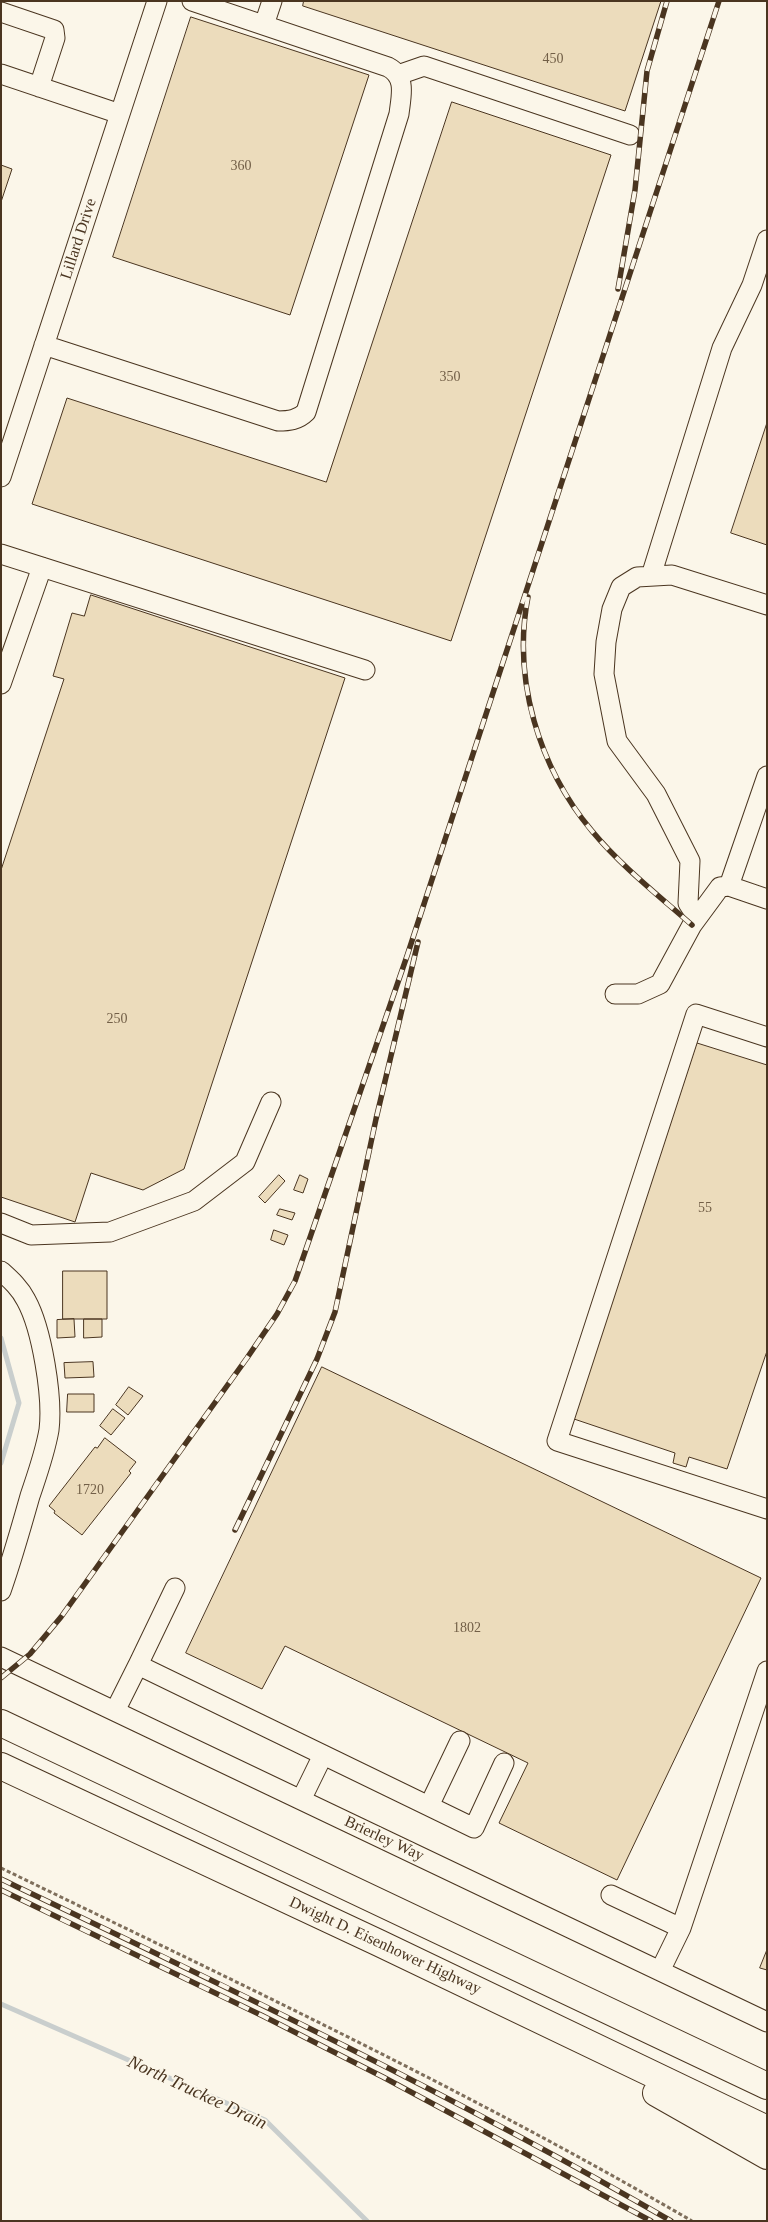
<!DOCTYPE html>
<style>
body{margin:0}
#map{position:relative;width:768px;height:2222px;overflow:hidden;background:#fbf6e9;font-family:Georgia,serif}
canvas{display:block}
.frame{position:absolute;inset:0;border:2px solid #4a3520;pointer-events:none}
</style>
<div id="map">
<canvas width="768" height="2222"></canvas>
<div class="frame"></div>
</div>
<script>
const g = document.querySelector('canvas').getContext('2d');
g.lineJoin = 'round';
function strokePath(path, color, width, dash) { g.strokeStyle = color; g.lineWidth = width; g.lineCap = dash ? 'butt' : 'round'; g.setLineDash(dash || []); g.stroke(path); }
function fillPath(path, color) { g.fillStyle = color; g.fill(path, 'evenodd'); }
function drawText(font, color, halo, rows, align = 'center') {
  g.font = font + ' Georgia,serif'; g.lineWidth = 4; g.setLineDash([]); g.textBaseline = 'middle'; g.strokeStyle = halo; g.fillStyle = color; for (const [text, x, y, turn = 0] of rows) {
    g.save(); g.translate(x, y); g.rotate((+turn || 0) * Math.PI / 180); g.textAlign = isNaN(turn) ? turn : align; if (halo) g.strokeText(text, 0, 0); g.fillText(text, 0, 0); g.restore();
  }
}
strokePath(new Path2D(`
 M1 1338 19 1403 1 1463
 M1 2004 265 2120 367 2221`), '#c9cecd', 5);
const building = new Path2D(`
 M304 1H661L625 111 303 6Z
 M191 17 369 75 290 315 113 257Z
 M452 102 611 155 451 641 32 504 67 398 326 482Z
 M1 165 12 169 1 202Z
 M767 423V545L731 533Z
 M91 595 345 678 184 1169 143 1190 91 1173 75 1222 1 1197V870L64 679 53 676 72 613 84 616Z
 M697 1043 767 1065V1351L727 1469 689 1457 686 1467 673 1463 675 1453 574 1419Z
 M279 1175 285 1181 265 1203 259 1197Z
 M300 1175 308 1179 303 1193 294 1190Z
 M280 1209 295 1213 292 1220 277 1215Z
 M274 1230 288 1235 284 1245 271 1240Z
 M63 1271H107V1319H63Z
 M74 1319 75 1337 57 1338V1320Z
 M84 1319H102V1337L84 1338Z
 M93 1362 94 1377 65 1378 64 1363Z
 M322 1367 761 1578 617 1880 499 1823 528 1763 285 1646 262 1689 186 1653Z
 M129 1387 143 1396 128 1415 116 1405Z
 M68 1394H94V1412H67Z
 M113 1409 125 1418 111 1435 100 1426Z
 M105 1438 136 1462 129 1471 131 1473 82 1535 54 1513 55 1511 49 1506 95 1447 97 1448Z
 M767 1950V1970L760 1968Z`);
fillPath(building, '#ecdcbc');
strokePath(building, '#4a3520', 1);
const minor = new Path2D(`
 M1 12 54 30 55 38 39 87
 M264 25 272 1
 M1 74 120 114
 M398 75 424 66 630 135
 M44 345 278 421C289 421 298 420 306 412L399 114C401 96 407 77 388 67L192 1
 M1 477 157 1
 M1 554 365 670
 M651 576 722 348 752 285 767 240
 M1 684 42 567
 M767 776 729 886 767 899
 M697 917 688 903 690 861 656 794 617 741 604 674 606 642 612 609 621 587 637 577 672 575 767 605
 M615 994H638L660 984 692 925 720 887 729 886
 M767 1037 696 1014 557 1441 767 1509
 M1 1223 31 1235 110 1232 194 1201 245 1162 271 1102
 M1 1271C11 1280 20 1288 26 1300 42 1329 53 1397 49 1430 45 1453 37 1475 30 1496 21 1528 12 1560 1 1591
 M1 1657 767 2022
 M138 1665 175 1588
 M115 1711 138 1665 474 1828 504 1763
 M301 1800 323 1755
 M429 1806 460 1741
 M611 1895 681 1928
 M660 1971 681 1928 767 1671`);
const highway = new Path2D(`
 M1 1723 767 2086
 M1 1766 379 1943 767 2129
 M656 2093 767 2156`);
strokePath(minor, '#4a3520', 21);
strokePath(highway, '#4a3520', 28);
strokePath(new Path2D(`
 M1 1868C234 1981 469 2091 692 2221`), '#7f6f5c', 3, [4, 2.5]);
strokePath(minor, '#fbf6e9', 19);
strokePath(highway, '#fbf6e9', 26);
const rail = new Path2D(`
 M618 289 635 190 647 71 667 1
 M528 597C512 679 539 768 592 831 621 866 658 895 692 925
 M235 1530 317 1359 335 1312 376 1119 418 942
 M1 1678 30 1654 61 1617 247 1358 277 1314 295 1281 407 956 719 1
 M1 1879C227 1987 454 2095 671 2221
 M1 1890 263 2016 383 2077 651 2221`);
strokePath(rail, '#4a3520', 5.5);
strokePath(rail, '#fbf6e9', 4, [11]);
drawText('14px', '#725f47', null, [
 ["450",553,59],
 ["360",241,166],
 ["350",450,377],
 ["250",117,1019],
 ["55",705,1208],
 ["1720",90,1490],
 ["1802",467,1628]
]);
drawText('16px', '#4a3520', '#fbf6e9', [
 ["Lillard Drive",79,239,-72],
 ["Brierley Way",384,1839,25],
 ["Dwight D. Eisenhower Highway",385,1946,25]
]);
drawText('italic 18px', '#4a3520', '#fbf6e9', [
 ["North Truckee Drain",197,2093,25]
]);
</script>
